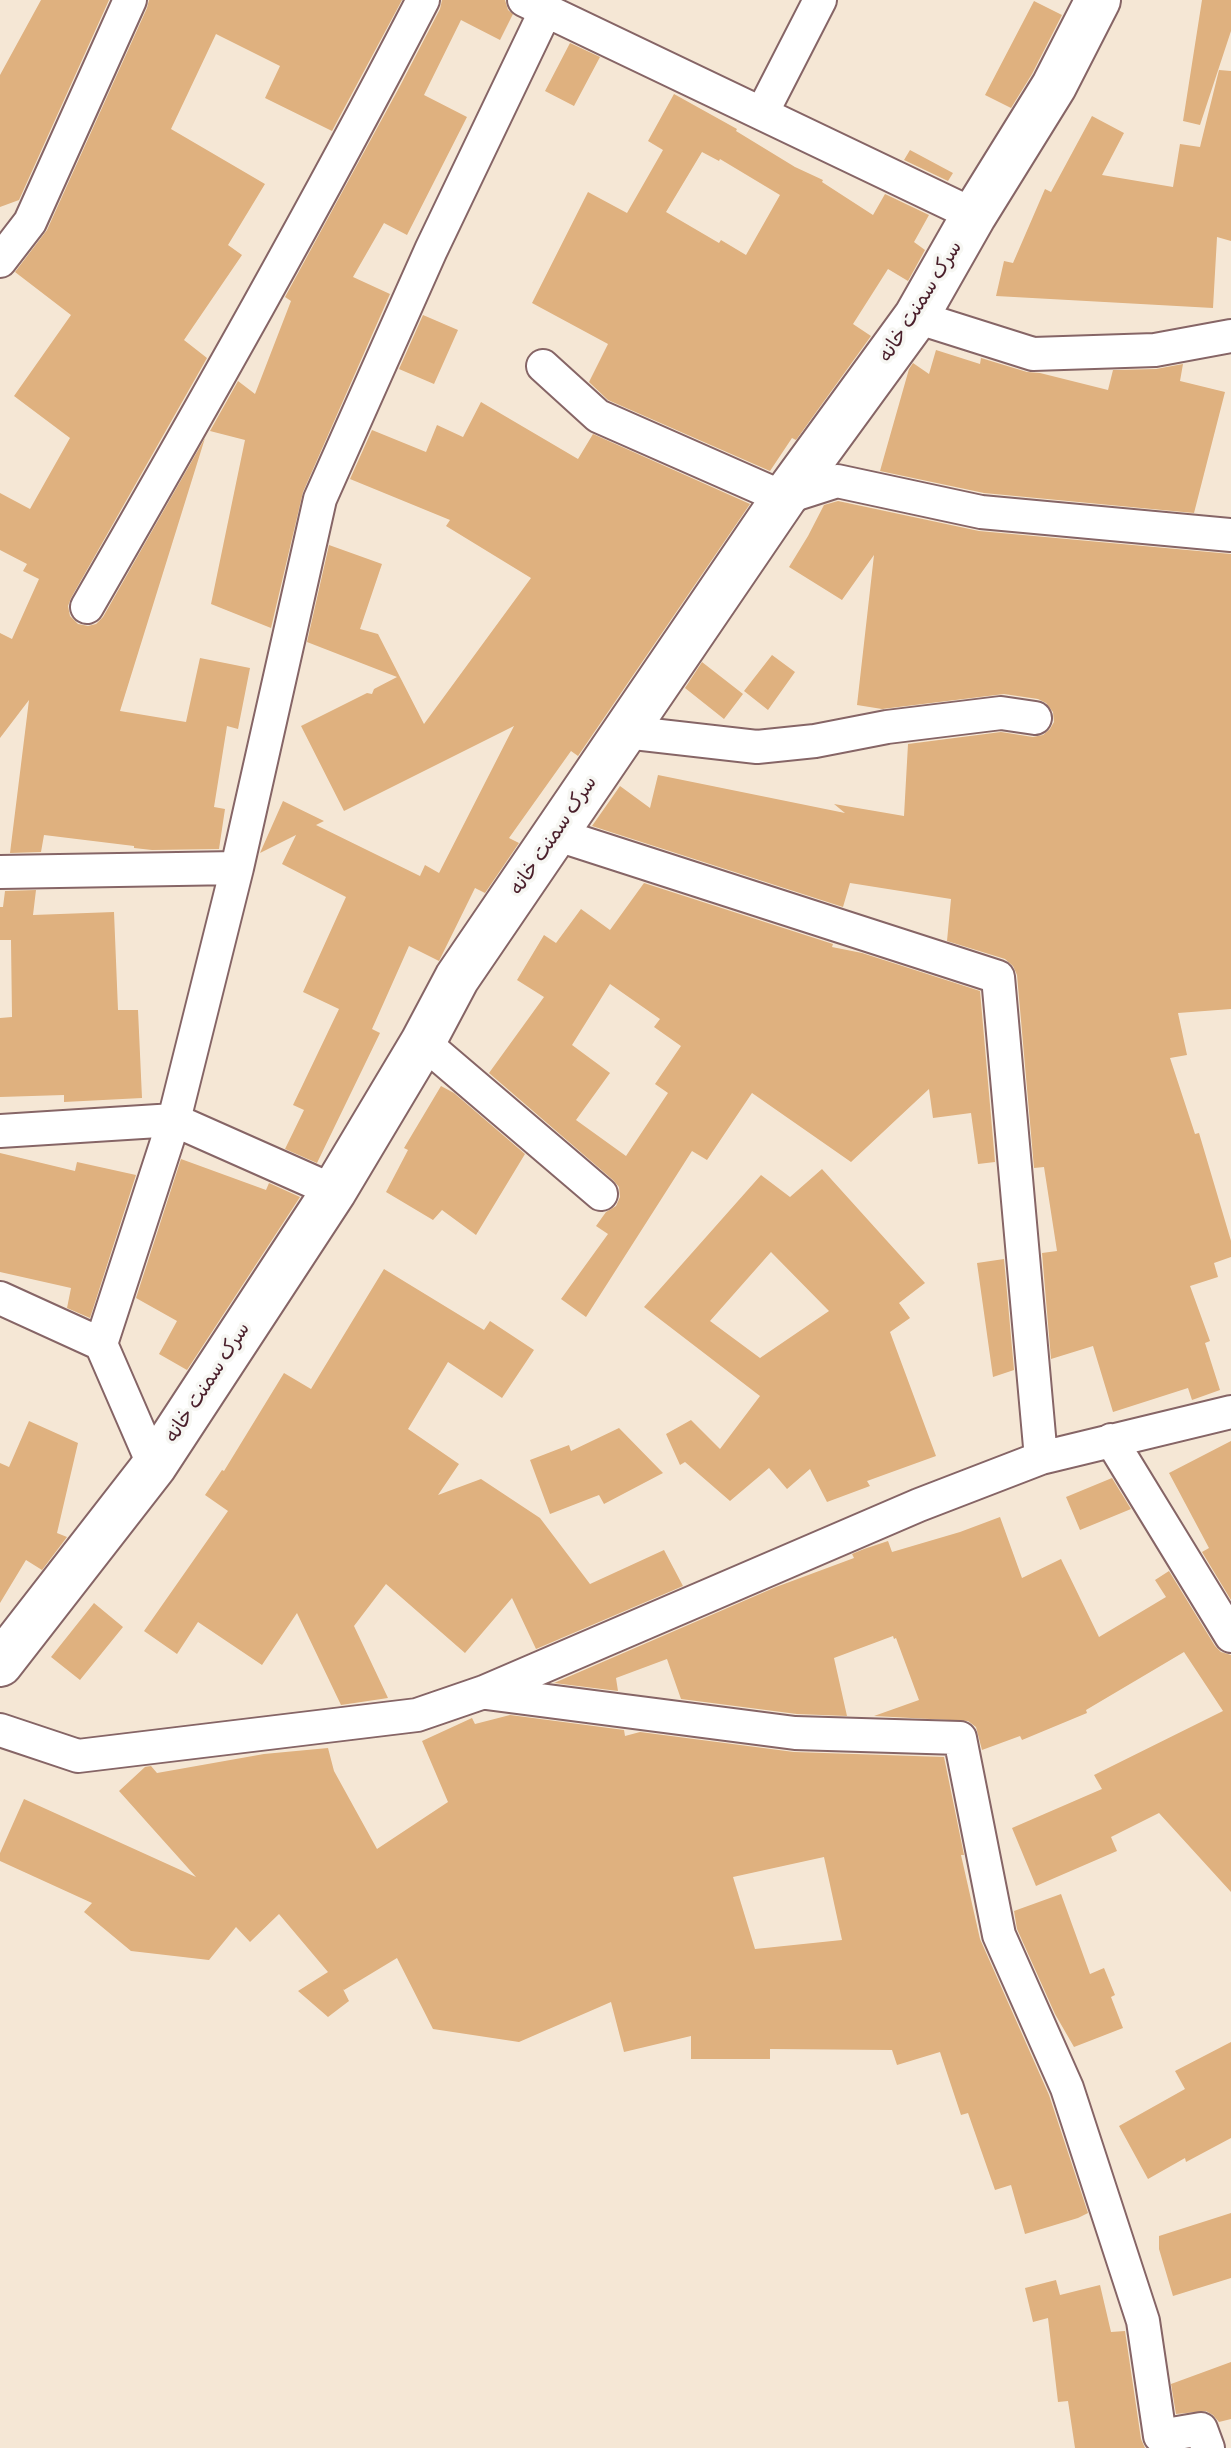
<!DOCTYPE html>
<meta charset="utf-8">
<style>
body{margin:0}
canvas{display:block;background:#f5e7d5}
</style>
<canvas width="1231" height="2448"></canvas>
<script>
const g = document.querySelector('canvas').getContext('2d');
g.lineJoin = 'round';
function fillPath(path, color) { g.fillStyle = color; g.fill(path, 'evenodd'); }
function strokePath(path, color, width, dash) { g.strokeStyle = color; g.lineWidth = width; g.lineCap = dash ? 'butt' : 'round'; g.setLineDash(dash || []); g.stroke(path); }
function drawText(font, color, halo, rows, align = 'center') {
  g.font = font + ' Pangolin,"Playpen Sans Arabic",sans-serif'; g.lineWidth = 7; g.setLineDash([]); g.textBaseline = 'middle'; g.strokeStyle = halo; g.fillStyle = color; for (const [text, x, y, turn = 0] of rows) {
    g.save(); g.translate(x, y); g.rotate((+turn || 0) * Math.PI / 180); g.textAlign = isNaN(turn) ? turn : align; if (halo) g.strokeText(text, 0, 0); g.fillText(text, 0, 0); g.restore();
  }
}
fillPath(new Path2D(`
 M41 0H109L19 200 0 207V75Z
 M149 0H402L332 131 265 98 280 66 216 34 171 129 265 184 228 245 242 255 184 340 207 358 71 598 68 606 70 616 78 624 88 626 96 624 103 617 205 438 120 711 186 722 200 658 250 668 238 729 227 726 214 807 225 809 219 849 152 850 134 848V846L44 835 41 852 10 853 29 700 0 738V633L12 639 39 579 23 571 27 564 0 550V493L30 509 70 438 14 396 71 315 15 272 47 230 147 8Z
 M442 0H505L508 10 513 14 500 40 461 20 424 95 467 117 407 235 384 223 353 277 390 294 303 492 271 628 211 604 245 440 210 431 238 381 255 394 291 301 285 297 400 86 440 9Z
 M1202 0H1231V31L1200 125 1183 121Z
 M1034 1 1062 15 1032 74 1011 108 985 95Z
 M570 43 600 57 574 106 545 91Z
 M1219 70 1231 71V241L1217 237 1213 308 996 296 1004 261 1013 263 1045 189 1051 192 1092 116 1124 133 1102 175 1173 187 1180 144 1200 147Z
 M674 94 737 129 736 131 795 167 823 180 822 182 873 215 885 194 929 215 914 242 925 250 908 281 888 269 853 324 871 336 796 440 792 438 770 471 608 400 589 382 608 344 532 303 588 192 627 213 663 150 648 141ZM702 152 719 161 720 159 780 195 746 255 721 240 719 243 666 212Z
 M910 150 953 173 948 181 904 160Z
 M423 315 458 330 434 384 399 369Z
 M936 350 980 364 981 358 1027 372 1040 373 1108 390 1113 370 1156 369 1183 364 1180 381 1225 392 1194 513 984 493 880 471 909 369 913 363 929 374Z
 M481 402 578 459 593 434 750 504 580 753 578 756 571 751 509 838 519 843 485 893 475 888 439 961 409 946 372 1029 380 1033 317 1163 285 1149 304 1110 293 1105 339 1009 303 992 346 897 282 864 296 835 260 853 283 801 324 821 316 825 420 876 425 865 439 873 514 726 344 811 301 726 367 693 372 694 374 689 397 677 307 642 329 545 382 564 360 629 378 634 424 724 531 578 446 526 450 520 350 479 372 430 426 452 437 425 463 437Z
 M838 501 979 531 1231 554V1009L1178 1013 1187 1055 1170 1058 1195 1134 1199 1133 1231 1241V1257L1214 1263 1218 1277 1190 1286 1210 1341 1205 1343 1220 1390 1192 1400 1188 1388 1113 1412 1093 1346 1051 1359 1042 1253 1057 1251 1044 1167 1034 1168 1017 975 1013 966 1005 959 947 941 951 899 850 883 843 907 592 826 620 786 650 808 658 775 845 813 834 804 904 816 908 744 1001 732 1033 737 1043 735 1050 729 1054 722 1053 712 1046 703 1038 699 1004 694 882 709 857 705 874 555 842 600 789 567 808 536 824 505Z
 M772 655 795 672 768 710 744 691Z
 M702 662 743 694 724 719 685 688Z
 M644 883 833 944 832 947 862 953 980 991 995 1162 978 1164 971 1113 933 1118 929 1089 851 1162 752 1093 707 1160 692 1151 586 1317 561 1299 608 1234 596 1226 606 1212 616 1206 620 1197 619 1187 613 1180 489 1073 544 997 517 980 544 935 556 943 581 909 610 930ZM610 984 660 1019 654 1027 681 1046 655 1084 668 1093 626 1156 576 1120 610 1073 572 1045Z
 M36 890 33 915 114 912 118 1010H138L142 1098 64 1102V1095L0 1097V1018L12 1017 11 940H0V907H3L5 891Z
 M441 1086 454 1093 525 1154 476 1235 442 1210 433 1220 386 1192 408 1150 404 1148Z
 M0 1153 75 1171 77 1162 136 1175 90 1318 67 1308 71 1288 0 1272Z
 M181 1159 266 1190 269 1183 300 1197 187 1370 159 1354 177 1321 136 1298Z
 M822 1169 925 1283 899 1303 910 1318 890 1332 936 1456 867 1481 870 1486 827 1502 810 1469 787 1489 769 1468 730 1501 685 1462 680 1465 666 1434 691 1420 720 1449 760 1396 644 1307 761 1175 790 1197ZM771 1252 829 1311 760 1358 710 1321Z
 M1004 1259 1014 1370 993 1377 977 1263Z
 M384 1269 484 1330 490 1321 534 1350 502 1398 448 1362 408 1429 459 1464 438 1495 481 1479 540 1518 590 1584 664 1550 683 1586 536 1649 512 1598 465 1653 386 1584 354 1626 388 1698 341 1705 297 1613 262 1665 198 1622 177 1654 144 1631 228 1511 205 1495 222 1470 224 1471 284 1373 311 1389Z
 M29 1421 78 1443 57 1533 67 1537 42 1570 26 1560 0 1603V1463L9 1467Z
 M619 1428 663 1473 604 1504 599 1495 550 1514 530 1460 569 1445 571 1451Z
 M1231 1441V1600L1202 1552 1209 1548 1169 1473Z
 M1112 1478 1131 1509 1080 1530 1066 1497Z
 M1000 1517 1022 1578 1061 1559 1099 1637 1166 1597 1155 1580 1169 1571 1215 1646 1221 1652 1231 1655V1892L1159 1813 1111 1837 1117 1851 1036 1886 1012 1828 1102 1789 1094 1775 1223 1711 1184 1652 1086 1710 1087 1713 1022 1740 1020 1736 982 1750 976 1727 968 1721 874 1716 919 1700 896 1638 894 1639 893 1636 834 1658 847 1716 797 1714 681 1699 667 1659 616 1678 618 1691 554 1683 776 1587 854 1558 852 1554 864 1549 888 1541 892 1552 960 1532Z
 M94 1603 123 1627 80 1680 51 1657Z
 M510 1715 624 1730 625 1736 640 1732 794 1752 944 1757 964 1855H961L980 1939 1049 2095 1088 2213 1078 2218 1025 2234 1011 2185 995 2190 968 2113 961 2115 940 2052 897 2065 892 2050 770 2049V2059H691V2036L624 2052 611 2002 519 2042 433 2029 397 1958 344 1990 343 1989 349 2001 328 2017 298 1991 328 1972 279 1914 250 1942 236 1927 209 1960 131 1951 84 1912 92 1903 0 1861V1853L24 1799 196 1877 119 1791 145 1767 151 1766 157 1773 264 1754 328 1748 334 1771 377 1849 448 1802 422 1741 472 1718 475 1724ZM824 1857 842 1940 755 1949 733 1877Z
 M1061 1894 1090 1974 1104 1968 1115 1995 1111 1997 1123 2028 1074 2047 1055 2014 1017 1929 1014 1911Z
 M1231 2042V2138L1186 2162 1185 2158 1148 2179 1119 2126 1185 2089 1175 2071Z
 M1231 2213V2278L1173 2296 1159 2249V2236Z
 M1056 2280 1060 2295 1100 2285 1111 2332 1125 2331 1141 2439 1145 2448H1075L1068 2401 1058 2402 1048 2318 1033 2322 1025 2288Z
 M1231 2362V2419L1219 2422 1213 2415 1206 2411 1176 2414 1171 2384Z`), '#dfb17f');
const street = new Path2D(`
 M524 0 974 215
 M762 113 820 0
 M0 261 30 222 130 0
 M916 317 1033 354 1155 350 1231 336
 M543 366 598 416 784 498 837 481 981 512 1231 535
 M87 607C203 406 317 205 423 0
 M625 732 757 747 815 741 887 727 1001 713 1035 718
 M555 834 998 977 1041 1458
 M0 872 237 868
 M423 1042 601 1194
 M0 1131 174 1120 334 1191
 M0 1298 101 1344
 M1111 1440 1231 1636
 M154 1466 101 1344 174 1120 237 868 320 499 431 250 546 10
 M486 1693 795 1733 960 1738 999 1935 1067 2088 1143 2321 1160 2436 1201 2429 1208 2448
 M0 1730 78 1756 417 1715 484 1692 919 1505 1041 1458 1231 1412`);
const secondary = new Path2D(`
 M0 1664 154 1466 334 1191 423 1042 457 978 784 498 916 317 974 215 1054 86 1098 0`);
strokePath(street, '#866566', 36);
strokePath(secondary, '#866566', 48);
strokePath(street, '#fff', 32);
strokePath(secondary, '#fff', 44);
drawText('20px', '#4a1f2b', '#f6f6f2', [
 ["سرک سمنت خانه",921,302,-58],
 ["سرک سمنت خانه",554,836,-56],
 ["سرک سمنت خانه",208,1383,-57]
]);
</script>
